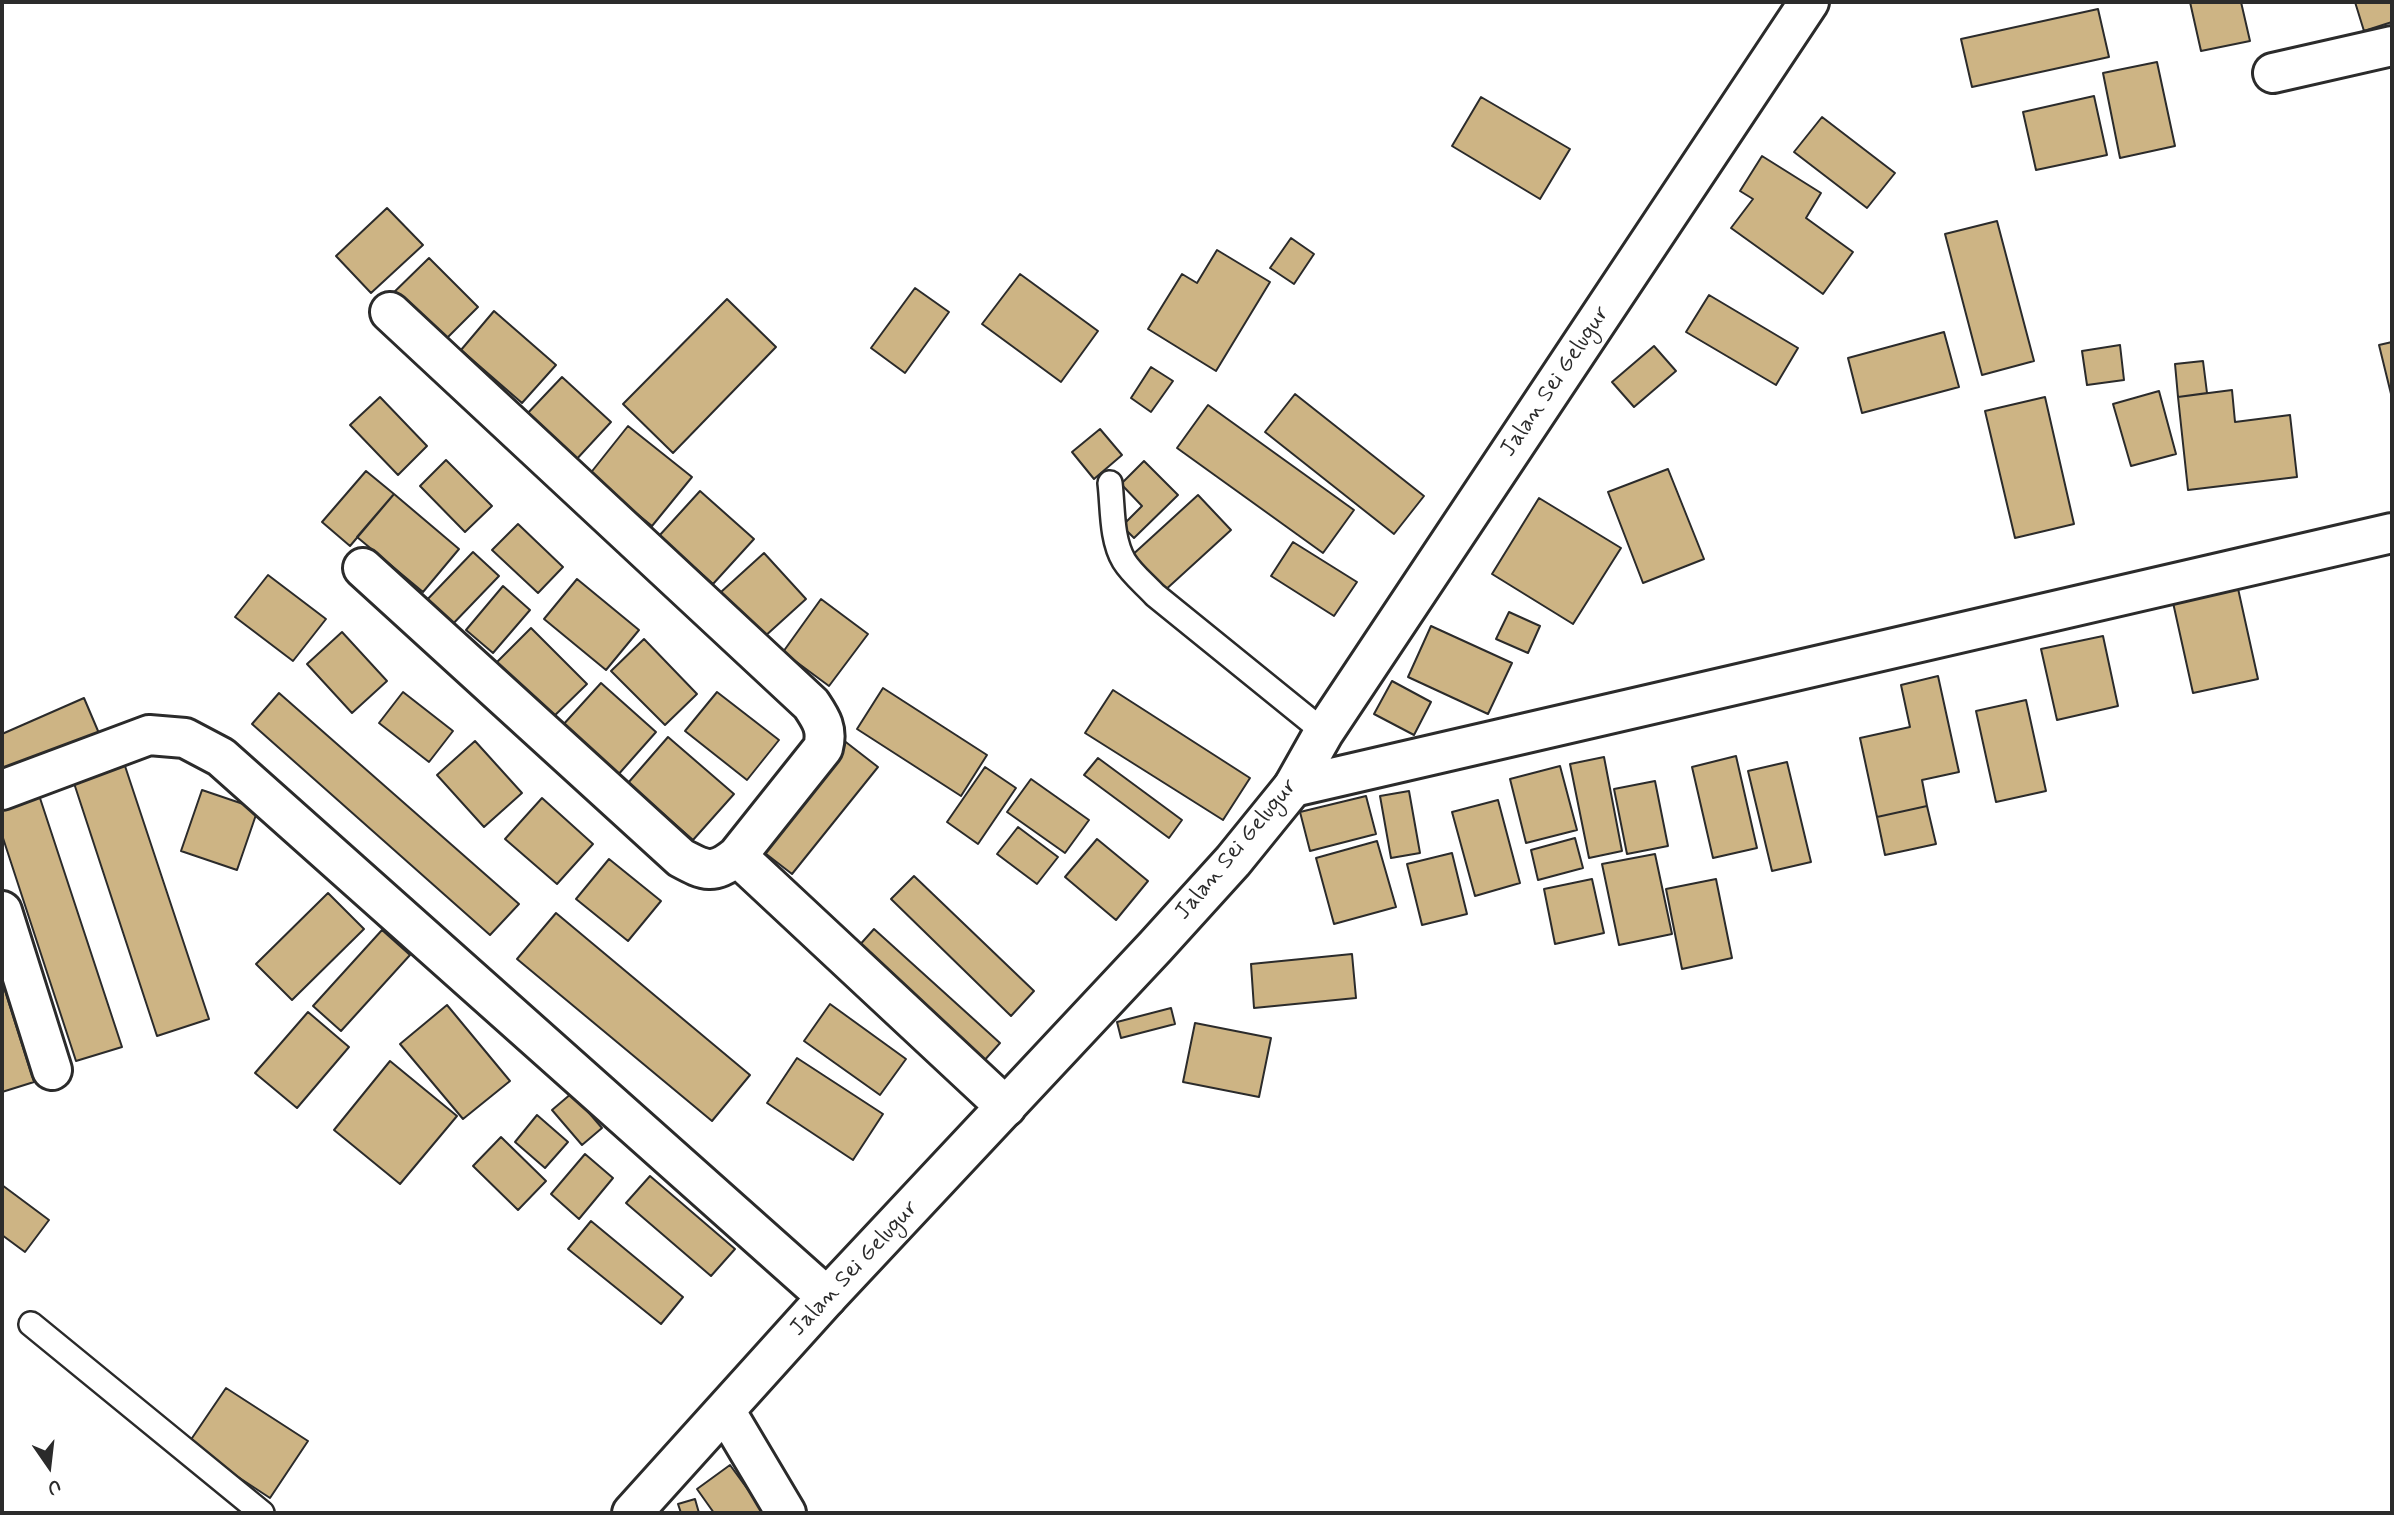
<!DOCTYPE html>
<style>
body{margin:0}
#map{position:relative;width:2394px;height:1515px;overflow:hidden;background:#fff;font-family:Mynerve,sans-serif}
canvas{display:block}
.frame{position:absolute;inset:0;border:4px solid #2b2b2b;pointer-events:none}
.north{position:absolute;left:14px;top:1431px;width:70px;height:70px;-webkit-text-stroke:5px #fff;paint-order:stroke;rotate:166deg;font-size:19px;font-weight:700;line-height:28px;text-align:center;color:#2b2b2b}
.north::after{content:'';display:block;margin:auto;width:24px;height:32px;background:#2b2b2b;clip-path:polygon(50% 0,100% 100%,50% 72%,0 100%)}
</style>
<div id="map">
<canvas width="2394" height="1515"></canvas>
<div class="frame"></div>
<div class="north">U</div>
</div>
<script>
const g = document.querySelector('canvas').getContext('2d');
g.lineJoin = 'round';
function fillPath(path, color) { g.fillStyle = color; g.fill(path, 'evenodd'); }
function strokePath(path, color, width, dash) { g.strokeStyle = color; g.lineWidth = width; g.lineCap = dash ? 'butt' : 'round'; g.setLineDash(dash || []); g.stroke(path); }
function drawText(font, color, halo, rows, align = 'center') {
  g.font = font + ' Mynerve,sans-serif'; g.lineWidth = 5; g.setLineDash([]); g.textBaseline = 'middle'; g.strokeStyle = halo; g.fillStyle = color; for (const [text, x, y, turn = 0] of rows) {
    g.save(); g.translate(x, y); g.rotate((+turn || 0) * Math.PI / 180); g.textAlign = isNaN(turn) ? turn : align; if (halo) g.strokeText(text, 0, 0); g.fillText(text, 0, 0); g.restore();
  }
}
const building = new Path2D(`
 M2190 2H2241L2250 41 2201 51Z
 M2355 2H2392V22L2364 31Z
 M2098 9 2109 57 1972 87 1961 39Z
 M2157 62 2175 146 2120 158 2103 73Z
 M2094 96 2107 155 2036 170 2023 112Z
 M1481 97 1570 149 1540 199 1452 146Z
 M1822 117 1895 173 1867 208 1794 152Z
 M1762 156 1821 193 1806 218 1853 252 1823 294 1731 228 1753 199 1740 191Z
 M387 208 423 245 371 293 336 256Z
 M1997 221 2034 361 1982 375 1945 234Z
 M1291 238 1314 254 1294 284 1270 268Z
 M1217 250 1270 282 1216 371 1148 329 1182 274 1197 283Z
 M429 258 478 307 436 349 386 300Z
 M1020 274 1098 331 1061 382 982 324Z
 M915 288 949 312 905 373 871 348Z
 M1709 295 1798 348 1776 385 1686 332Z
 M727 299 776 347 673 453 623 404Z
 M494 311 556 365 522 403 461 350Z
 M1944 332 1959 387 1862 413 1848 358Z
 M2392 342V398L2379 345Z
 M2120 345 2124 380 2087 385 2082 351Z
 M1654 346 1676 371 1634 407 1612 382Z
 M2203 361 2207 393 2178 397 2175 364Z
 M1151 367 1173 381 1151 412 1131 398Z
 M562 377 611 422 574 462 525 416Z
 M2232 390 2235 422 2290 415 2297 477 2188 490 2178 397Z
 M2159 391 2176 454 2131 466 2113 404Z
 M1295 394 1424 496 1394 534 1265 432Z
 M380 397 427 446 398 475 350 425Z
 M2045 397 2074 524 2015 538 1985 411Z
 M1208 405 1354 510 1323 553 1177 448Z
 M628 426 692 477 652 526 589 475Z
 M1100 429 1122 455 1094 479 1072 452Z
 M446 460 492 506 465 532 420 486Z
 M1144 461 1178 495 1134 538 1122 526 1142 506 1121 484Z
 M1668 469 1704 559 1643 583 1608 492Z
 M366 471 394 494 350 546 322 522Z
 M700 491 754 539 713 584 659 536Z
 M394 494 459 549 423 592 357 537Z
 M1198 495 1231 530 1162 593 1129 558Z
 M1539 498 1621 548 1573 624 1492 574Z
 M518 524 563 567 538 593 492 550Z
 M1293 542 1357 582 1334 616 1271 576Z
 M473 552 499 576 448 629 422 605Z
 M764 553 806 599 763 638 721 592Z
 M268 575 326 619 293 661 235 617Z
 M577 579 639 630 606 670 544 619Z
 M2237 584 2258 679 2193 693 2172 598Z
 M503 586 530 610 493 653 466 630Z
 M821 599 868 634 829 686 783 652Z
 M1509 612 1540 626 1528 653 1496 639Z
 M1431 626 1512 663 1488 714 1408 677Z
 M531 628 587 684 548 722 492 667Z
 M342 632 387 681 352 713 307 664Z
 M2103 636 2118 706 2057 720 2041 649Z
 M644 639 697 694 665 725 611 671Z
 M1938 676 1959 772 1922 780 1927 806 1877 817 1860 738 1910 727 1901 685Z
 M1392 681 1431 702 1414 735 1374 714Z
 M601 683 656 732 617 776 562 726Z
 M883 688 987 755 961 796 857 729Z
 M1113 690 1250 778 1223 820 1085 733Z
 M403 692 453 731 429 762 379 723Z
 M717 692 779 740 747 780 685 731Z
 M279 693 519 904 490 935 252 724Z
 M84 698 101 738 2 773V734Z
 M2026 700 2046 791 1996 802 1976 711Z
 M838 736 878 767 792 874 752 843Z
 M668 737 734 794 693 840 628 783Z
 M475 741 522 793 484 827 437 775Z
 M1736 756 1757 848 1713 858 1692 767Z
 M122 757 209 1019 157 1036 71 774Z
 M1604 757 1622 851 1589 858 1570 764Z
 M1098 758 1182 820 1169 838 1084 775Z
 M1787 762 1811 862 1772 871 1748 771Z
 M1560 766 1577 830 1526 843 1510 779Z
 M985 767 1016 788 978 844 947 822Z
 M1031 779 1089 820 1065 853 1007 812Z
 M1655 781 1668 846 1627 854 1614 789Z
 M37 789 122 1047 76 1061 2 835V801Z
 M202 790 258 809 237 870 181 851Z
 M1409 791 1420 853 1391 858 1380 796Z
 M1366 796 1376 834 1310 851 1300 812Z
 M542 798 593 844 557 884 505 839Z
 M1498 800 1520 883 1475 896 1452 812Z
 M1927 806 1936 844 1885 855 1877 817Z
 M1018 827 1058 857 1037 884 997 854Z
 M1575 838 1583 868 1538 880 1531 850Z
 M1097 839 1148 881 1116 920 1065 877Z
 M1377 841 1396 907 1334 924 1316 858Z
 M1452 853 1467 914 1422 925 1407 864Z
 M1655 854 1672 934 1619 945 1602 864Z
 M609 859 661 901 628 941 576 899Z
 M914 876 1034 991 1011 1016 891 899Z
 M1592 879 1604 933 1555 944 1544 889Z
 M1716 879 1732 958 1682 969 1666 889Z
 M328 893 364 929 292 1000 256 964Z
 M556 913 750 1075 712 1121 517 959Z
 M874 929 1000 1043 982 1063 857 948Z
 M382 930 410 955 341 1031 313 1006Z
 M1352 954 1356 998 1254 1008 1251 964Z
 M2 981 34 1082 2 1092Z
 M830 1004 906 1059 880 1095 804 1041Z
 M447 1005 510 1081 463 1119 400 1044Z
 M1171 1008 1175 1024 1121 1038 1117 1022Z
 M308 1012 349 1047 297 1108 255 1073Z
 M1195 1023 1271 1038 1259 1097 1183 1082Z
 M797 1058 883 1114 853 1160 767 1103Z
 M390 1061 457 1116 400 1184 334 1130Z
 M572 1093 602 1128 582 1145 552 1110Z
 M537 1115 568 1142 545 1168 515 1142Z
 M501 1137 546 1181 518 1210 473 1166Z
 M585 1154 613 1178 579 1219 551 1194Z
 M650 1176 735 1249 711 1276 626 1203Z
 M2 1185 49 1220 25 1252 2 1235Z
 M591 1221 683 1297 661 1324 568 1249Z
 M226 1388 308 1441 270 1498 188 1444Z
 M730 1465 765 1513H714L697 1489Z
 M695 1499 699 1513H681L678 1504Z`);
fillPath(building, '#cdb484');
strokePath(building, '#2b2b2b', 2);
const service = new Path2D(`
 M1110 483C1113 508 1111 539 1124 561 1132 574 1145 584 1155 595L1324 732
 M31 1324 262 1513`);
const minor = new Path2D(`
 M2273 73 2392 46
 M363 568 681 858C705 871 714 875 737 856L823 748C828 729 821 719 811 704L390 312
 M1293 787 2392 533
 M2 790 149 735 185 738 221 757 827 1297
 M737 856 1006 1107
 M2 911 52 1070
 M726 1412 786 1513`);
const secondary = new Path2D(`
 M632 1513 827 1297 1155 947 1233 861 1293 787 1324 732 1809 2`);
strokePath(service, '#2b2b2b', 28);
strokePath(minor, '#2b2b2b', 44);
strokePath(secondary, '#2b2b2b', 44);
strokePath(service, '#fff', 23);
strokePath(minor, '#fff', 38);
strokePath(secondary, '#fff', 38);
drawText('23px', '#2b2b2b', '#fff', [
 ["Jalan Sei Gelugur",1556,382,-56],
 ["Jalan Sei Gelugur",1237,850,-50],
 ["Jalan Sei Gelugur",855,1269,-47]
]);
</script>
